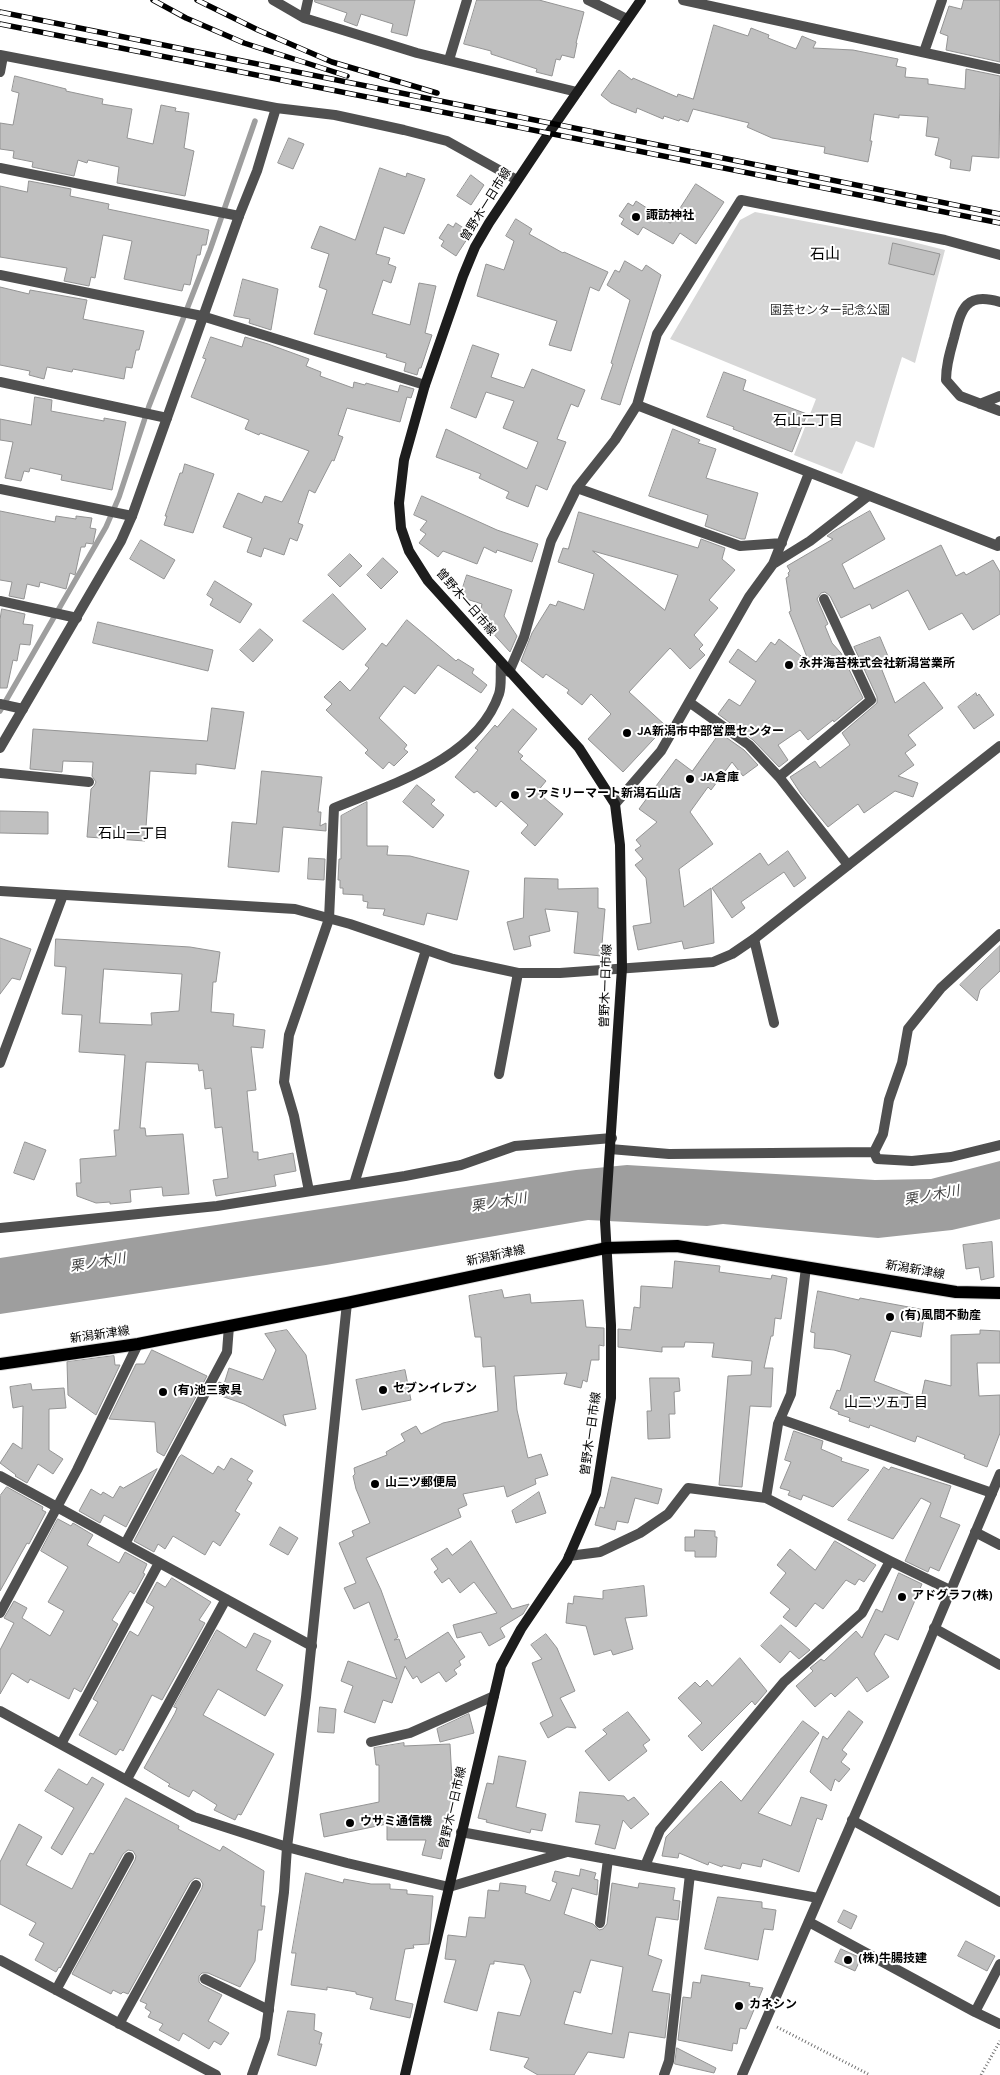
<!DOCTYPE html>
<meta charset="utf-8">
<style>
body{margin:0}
canvas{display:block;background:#fff}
</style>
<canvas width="1000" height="2075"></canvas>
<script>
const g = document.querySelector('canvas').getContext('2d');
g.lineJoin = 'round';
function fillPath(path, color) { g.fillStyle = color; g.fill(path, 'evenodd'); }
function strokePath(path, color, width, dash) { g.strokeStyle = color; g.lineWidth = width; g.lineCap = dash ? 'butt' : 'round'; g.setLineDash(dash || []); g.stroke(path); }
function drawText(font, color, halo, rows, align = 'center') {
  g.font = font + ' Overpass,"Noto Sans JP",sans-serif'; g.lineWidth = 4; g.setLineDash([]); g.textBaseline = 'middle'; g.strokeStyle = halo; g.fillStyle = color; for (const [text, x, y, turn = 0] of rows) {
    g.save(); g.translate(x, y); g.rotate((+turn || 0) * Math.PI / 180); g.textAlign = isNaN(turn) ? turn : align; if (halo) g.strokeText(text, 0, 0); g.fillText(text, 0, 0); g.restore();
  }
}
fillPath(new Path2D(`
 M755 212 901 239 945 250 915 363 902 357 874 448 856 441 842 474 794 455 816 399 670 339 740 220Z`), '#d7d7d7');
fillPath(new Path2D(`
 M1000 1161V1219L952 1230 878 1238 723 1224 707 1226 588 1220 326 1265 0 1314V1258L576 1170 627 1165 875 1180 931 1179Z`), '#9e9e9e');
strokePath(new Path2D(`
 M0 711 106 527 119 497 149 406 210 250 255 121`), '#9e9e9e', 5.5);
const building = new Path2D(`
 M315 0H415L407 36 391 32 393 24 361 14 357 26 344 21 347 13 315 2Z
 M477 0H539L584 12 576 43H577L574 58 562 55 560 60 556 59 552 76 536 72 537 69 491 54V51L464 44Z
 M964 0H1000V62L946 50 948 36 940 33 949 6 961 9Z
 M714 25 748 36 751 28 769 35 768 38 796 49 802 36 816 42 813 48 853 50 898 59 896 66 906 68 905 77 928 79V84L965 89 966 69 1000 76 999 158 972 156 970 171 950 168 951 160 935 155 939 138 926 136 928 117 899 115V118L874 114 870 141H872L868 162 824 153 825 147 772 138 747 127 749 123 693 109 688 122 680 119 679 121 664 116 663 119 637 108 636 113 611 103 601 95 619 70 632 80 633 78 677 97 678 94 693 99Z
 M15 76 66 89V91L103 99 102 104 132 109 127 138 153 144 161 105 176 108 175 111 189 113 184 148 194 151 185 196 117 183 119 167 88 160 87 163 78 160 74 176 32 167 33 162 13 158 14 151 0 149V123L13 125 19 93 12 91Z
 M289 138 304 144 293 169 278 163Z
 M380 168 406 177 407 173 425 179 404 234 384 227 376 254 390 258 388 264 396 267 391 283 383 280 372 314 410 325 419 283 436 286 425 333 432 335 421 368H419L417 375 404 371 406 363 386 357 387 354 314 334 327 290 319 287 329 254 311 248 320 226 355 240Z
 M471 175 484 185 471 205 457 196Z
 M29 181 71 189 70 196 109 204 108 209 209 230 206 245H202L200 255H197L190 285 184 284 182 291 124 279 132 241 103 235 95 278 91 277 89 286 64 281 67 268 0 257V186L27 192Z
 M696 184 724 202 696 244 680 233 673 244 643 227 638 235 621 224 624 219 619 216 628 203 633 206 636 201 670 223Z
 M516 219 532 229 529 234 563 253 564 252 608 272 599 291 590 287 571 351 549 345 557 321 477 296 486 264 504 270 514 241 506 236Z
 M456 223 471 233 456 256 441 246 444 241 439 238 448 224 453 227Z
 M893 243 940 254 934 275 889 264Z
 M625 261 642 271 646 265 661 275 620 405 601 399 613 364 611 363 630 300 607 285 615 270 619 272Z
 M243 279 278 289 271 330 249 323 250 319 234 316Z
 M0 287 29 294 30 290 87 300 83 319 144 331 139 350H136L132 368 126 367 124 379 73 369 72 372 47 367 44 379 29 375 30 371 0 365Z
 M211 337 242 347 245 337 268 344 309 359 306 366 321 372 320 376 353 388 354 382 365 385 366 383 398 392 400 385 414 389 411 398 407 397 400 422 347 408 338 435 343 437 334 461 332 460 315 493 309 490 298 523 303 525 297 541 290 538 284 555 264 548 261 557 247 552 252 538 223 527 238 493 262 503 265 496 282 502 309 451 260 433 259 435 245 429 249 420 191 397 206 359 203 358Z
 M473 345 499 354 491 377 524 388 532 369 585 390 578 407 571 404 557 439 566 442 547 490 536 485 528 507 506 498 509 492 479 478 481 474 436 457 446 429 527 469 538 442 503 428 514 401 486 392 476 418 451 408Z
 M724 372 746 380 743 390 807 414 792 452 733 429 734 427 707 417Z
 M35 397 52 400 51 411 104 421V418L126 422 112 490 61 480 62 475 30 468 29 472 24 471 21 481 5 478 13 442 0 440V419L31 425Z
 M673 429 700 440 698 443 716 449 706 478 758 493 745 539H741L705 526 708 515 649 496Z
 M185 464 214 474 193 533 164 525 167 516H165L180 473H182Z
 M422 496 497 530 538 544 532 562 497 550 496 553 484 547 477 564 443 551 438 557 419 543 426 534 420 530 427 521 414 515Z
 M0 511 55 522 56 516 76 519V516L92 518 90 528 96 529 93 544 86 543 85 547H81L75 575 70 573 66 589 40 582 39 587 27 584 24 599 9 596 12 582 0 580Z
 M870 511 885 539 842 564 854 589 941 545 956 576 964 572 966 575 993 560 1000 572V614L973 630 962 613 929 630 908 590 872 609 870 604 841 618 830 596 825 592 821 593 817 599 828 624 825 626 832 643 841 653 863 698 834 722 833 720 808 740 800 730 778 745 788 760 779 767 753 740 718 714 729 699 740 706 756 681 729 662 738 649 756 662 771 642 775 645 779 639 809 662 789 612 791 611 786 578 789 576 788 573 790 571 787 566 833 539 827 536 834 531Z
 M579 512 698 548 701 539 725 548 722 559 735 570 709 600 718 608 694 635 703 645 699 649 705 655 690 669 670 648 629 692 666 726 623 772 588 739 611 714 591 694 582 705 567 693 569 690 546 674 543 678 521 661 532 633 550 604 556 606 558 601 584 610 594 574 558 562 563 548 568 549ZM593 551 678 575 665 610Z
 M141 540 175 560 164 579 130 559Z
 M350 554 362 566 340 587 328 575Z
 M383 558 398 572 381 589 367 575Z
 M467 575 512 590 504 616 517 636 510 652 479 618 482 604 460 597Z
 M215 581 252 604 240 623 210 605 213 599 207 595Z
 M333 594 366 629 343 650 303 621Z
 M2 609 25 614 23 624 33 625 30 645 20 644 17 661 13 660 7 688H0V620Z
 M407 620 456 661 458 659 474 669 472 673 487 685 481 693 438 665 415 694 404 686 379 718 407 745 404 749 408 752 394 766 389 762 383 769 365 753 368 750 326 710 332 704 324 697 340 681 350 691 369 668 365 665 382 643 386 646Z
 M98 622 213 650 208 671 93 643Z
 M260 629 273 640 253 662 240 650Z
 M880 637 890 661 880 665 895 703 924 682 943 708 908 735 916 745 905 753 914 765 898 776 918 783 913 797 895 791 864 813 858 804 828 827 801 794 790 777 815 761 820 768 850 745 842 733 877 703V697L854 647Z
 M976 693 977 696 979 694 994 715 974 729 958 707Z
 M212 708 244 712 235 769 196 764V774L150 771 145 841 87 837 91 789 94 786 96 782 92 776 93 762 63 761 62 772 30 769 33 729 207 741Z
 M513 709 537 729 518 752 523 756 520 759 546 781 537 792 563 814 535 846 521 833 528 825 501 801 496 807 477 791 474 793 455 777 478 750 475 748 495 725 497 727Z
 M720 733 744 750 758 765 743 776 732 762 711 790 708 787 690 812 713 844 679 869 684 907 711 888 714 943 684 949 682 941 638 950 633 926 651 923 646 878 635 865 643 859 635 850 641 846 636 840 657 822 639 809 676 759 692 771Z
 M262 771 322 777 318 812H321L320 826 326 823V831L283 827 279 872 228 867 232 822 256 824Z
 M417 785 435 800 431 804 444 815 433 828 403 802Z
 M367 802V846H388L387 855 410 856 469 871 457 920 427 913 424 925 383 915 385 909 367 908 368 902 363 901V895L343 894V888H340V880H338L339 859H341V816Z
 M0 811 48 812V834L0 833Z
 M788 851 806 878 794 887 784 872 741 902 745 908 732 918 712 888 760 853 768 865Z
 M309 858 325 859 324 880 308 879Z
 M525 878 558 879V889L598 888V908L605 909 601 956 574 953 578 912 545 909 550 931 529 936 531 946 514 950 507 922 523 918Z
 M0 938 31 949 20 980 12 978 0 994Z
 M56 939 190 947 220 952 216 982H213L211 1012 234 1014 233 1026 265 1030 263 1048 251 1047 256 1090 247 1091 253 1152H258V1160L293 1153 296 1171 274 1175 276 1186 216 1196 213 1180 228 1178 222 1127 215 1128 211 1088 205 1089 203 1070 199 1071 198 1064 146 1062 140 1128H145L146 1136 183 1134 189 1194 163 1196 162 1187 130 1190 131 1202 110 1204V1202L96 1203 77 1196 76 1183H81L80 1159 116 1156 114 1130H119L125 1055 79 1052 82 1015 62 1014 66 967 55 966ZM104 969 182 974 179 1011 151 1013 152 1025 100 1023Z
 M1000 946V971L980 990 977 1001 960 985Z
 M25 1142 46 1150 34 1180 14 1173Z
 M992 1242 994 1277 981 1280 979 1267 966 1269 963 1245Z
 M675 1261 720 1266 719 1272 771 1279 772 1275 787 1278 781 1319 775 1318 773 1336H771L764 1368H773L771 1407 750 1406 742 1487 719 1485 728 1376 751 1375 752 1361 712 1357 714 1343 685 1342 684 1347H662V1352L618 1347V1329L631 1330 634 1307 640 1308 641 1286 672 1288Z
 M502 1290 504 1298 530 1294 531 1303 583 1300 586 1327 604 1328V1346L599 1345V1360H591L587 1382 583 1380 581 1388 564 1384 567 1373 514 1376 517 1410 528 1458 541 1454 548 1475 535 1479 536 1484 507 1497 504 1486 463 1494 467 1505 458 1509 461 1517 366 1558 381 1590 398 1637 394 1640 399 1639 406 1659 448 1632 465 1657 459 1661 461 1665 454 1670 457 1674 446 1682 439 1672 421 1683 417 1676 413 1679 405 1666 392 1703 383 1700 375 1723 344 1712 353 1686 341 1681 348 1661 397 1679 369 1602 354 1609 344 1588 356 1583 339 1543 354 1536 352 1531 370 1523 356 1489 353 1476 355 1474 354 1468 387 1455 386 1452 405 1441 401 1434 416 1426 421 1434 443 1423 498 1411 495 1366 483 1367 481 1337H475L469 1296Z
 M818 1291 859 1300 860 1298 925 1310 921 1337 891 1331 874 1381 921 1399 925 1380 951 1386V1335L980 1334V1330L1000 1331V1363H977L979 1396 1000 1395V1433L987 1467 964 1458 965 1455 917 1436 915 1442 870 1425 869 1428 849 1421 850 1418 838 1414 839 1412 830 1408 837 1390 840 1391 851 1355 834 1350 814 1348 815 1333 811 1332Z
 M287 1330 306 1355 316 1409 283 1415 286 1426 244 1404 213 1393 219 1382 224 1384 229 1368 263 1380 276 1350 265 1334Z
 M152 1350 207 1376 164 1456 157 1452 155 1422 109 1419 136 1364H144Z
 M114 1356 115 1365H120L96 1415 68 1395 67 1362Z
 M405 1370 411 1400 362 1410 356 1380Z
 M650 1378H679L680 1391 674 1392 675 1414H669L670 1438 648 1439 647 1411H651Z
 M31 1384 32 1390 64 1388 66 1408 49 1409V1450L63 1459 53 1474 38 1464 27 1483 15 1476 16 1475 0 1463 13 1443 22 1449 23 1406 13 1408 10 1387Z
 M794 1431 823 1441 821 1449 842 1458 841 1461 869 1470 833 1507 803 1495 801 1500 788 1495 790 1491 780 1488 791 1462 785 1460Z
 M182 1455 213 1474 218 1466 224 1470 231 1458 253 1471 247 1480 252 1483 235 1511 240 1514 220 1546 213 1541 205 1555 173 1536 165 1549 158 1544 154 1552 134 1541 179 1457Z
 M884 1467 889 1470 891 1467 951 1486 940 1517 960 1525 939 1571 930 1567 928 1572 905 1561 931 1503 921 1498 893 1539 848 1520Z
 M157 1469 126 1527 104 1515 100 1523 79 1511 91 1489 101 1495 103 1492 113 1498 120 1486 123 1488Z
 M612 1477 662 1489 658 1504 635 1498 628 1523 617 1521 615 1530 595 1525 600 1507 604 1508Z
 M7 1487 43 1507 42 1510 46 1512 29 1544 27 1543 0 1591V1496Z
 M539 1492 546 1513 516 1523 512 1511Z
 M58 1519 71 1526 73 1523 93 1535 87 1545 119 1563 125 1552 147 1564 143 1573 145 1574 134 1594 130 1591 112 1620 118 1624 81 1692 74 1688 69 1699 30 1679 28 1683 12 1673 0 1694V1650L14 1623 4 1618 14 1601 27 1608 22 1618 50 1636 64 1611 48 1602 68 1567 41 1551Z
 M280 1527 298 1538 288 1555 270 1545Z
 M695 1530 715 1531V1537H717L716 1557H695V1551H685V1537H694Z
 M471 1541 512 1609 529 1604 523 1614 500 1628 505 1637 489 1646 481 1632 457 1638 453 1625 497 1613 474 1582 460 1593 449 1578 442 1583 434 1572 438 1569 431 1559 447 1548 452 1555Z
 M835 1541 876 1565 864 1582 859 1579 855 1585 846 1580 823 1609 815 1603 796 1627 783 1617 790 1609 770 1593 786 1573 777 1565 790 1549 815 1570Z
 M899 1573 922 1584 898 1640 885 1634 874 1654 889 1677 867 1692 857 1677 835 1697 831 1693 815 1707 796 1686 813 1671 810 1668 821 1659 824 1661 856 1631 862 1638 876 1609 882 1612Z
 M172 1578 211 1602 199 1620 205 1623 162 1700 152 1695 123 1751 120 1749 116 1755 79 1735 98 1702 93 1699 130 1631 138 1636 154 1607 146 1602 157 1582 165 1587Z
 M644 1586 647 1616 625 1618 633 1649 613 1655 611 1650 594 1655 586 1626 566 1623 568 1603 573 1604 574 1596 603 1599V1591Z
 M781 1625 810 1650 799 1659 790 1651 780 1663 761 1646Z
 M217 1630 246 1648 254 1633 271 1641 256 1670 283 1685 265 1716 218 1689 203 1715 274 1754 241 1815 238 1814 235 1820 214 1810 217 1805 193 1790 189 1797 168 1786 170 1784 144 1768 175 1713 177 1708 174 1707Z
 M546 1634 557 1648 575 1691 560 1698 576 1728 567 1727 548 1738 540 1723 553 1716 532 1663 542 1659 531 1645Z
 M740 1658 767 1691 755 1705 752 1701 702 1751 688 1736 702 1723 678 1698 695 1682 700 1687 707 1680 712 1686Z
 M320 1707 336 1709 334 1733 318 1732Z
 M849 1711 863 1722 842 1750 847 1754 841 1762 850 1769 839 1782 835 1779 831 1791 810 1772 823 1736 827 1739Z
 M628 1712 650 1740 643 1745 647 1751 609 1781 585 1751 607 1734 603 1730Z
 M469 1714 474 1733 440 1742 437 1729Z
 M803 1721 819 1733 758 1813 791 1826 801 1797 827 1805 822 1820 817 1818 799 1872 763 1859 761 1867 742 1863 740 1869 723 1865 722 1867 709 1862 708 1865 679 1853 678 1858 662 1856 666 1837 721 1781 741 1801Z
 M404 1743V1746L450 1744 453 1798 449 1813 451 1814 441 1859 422 1855 426 1840H387V1824L324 1837 320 1814 379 1802V1765H376L374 1748Z
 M499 1756 526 1761 516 1807 546 1814 542 1831 531 1829 530 1833 486 1822 487 1820 478 1818 487 1783 493 1784Z
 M59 1769 87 1785 92 1777 104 1784 62 1855 51 1848 74 1808 45 1791Z
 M580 1792 624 1796 628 1801 634 1797 649 1814 631 1829 623 1820 615 1849 595 1844 600 1825 576 1822Z
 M126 1798 179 1826 178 1829 220 1851 223 1846 264 1871 261 1906H265L262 1930H258L255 1961 240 1987 208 1973H202L199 1976V1982L202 1985 222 1995 208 2021 229 2033 221 2045 214 2041 209 2049 183 2033 179 2041 159 2030 163 2024 148 2017 151 2012 145 2008 147 2004 140 2001 202 1888 203 1884 200 1879 195 1878 190 1882 128 1994 123 1992 121 1994 113 1990 111 1994 72 1974 135 1860 136 1856 133 1851 128 1850 123 1854 60 1968 59 1967 56 1972 35 1960 44 1943 29 1935 36 1923 0 1904V1862L19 1824 42 1837 26 1865 72 1889 90 1853 93 1854Z
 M581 1869 596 1873 594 1879 598 1880 597 1895 572 1888 564 1914 593 1924 599 1930 603 1929 607 1924 612 1883 638 1888 639 1883 675 1888 673 1900 680 1901 678 1920 656 1917 648 1955 662 1960 652 1991 670 1994 665 2038 629 2032 624 2058 588 2052 574 2075H538L524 2067 529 2058 490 2050 498 2012 520 2016 531 1981 524 1965 494 1961V1964H490L477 2011 444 2002 456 1960 445 1959 448 1935 466 1937 469 1917 485 1918 488 1890 499 1891 500 1883 526 1886 525 1893 550 1901 557 1883 552 1881 555 1871 579 1876ZM591 1960 623 1967 612 2034 564 2024 574 1991 580 1993Z
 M306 1873 343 1883 344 1879 371 1884H390V1889L407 1890V1894L433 1896 429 1944 413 1945 414 1948 405 1949 395 2000 413 2004 410 2018 370 2009 373 1998 356 1994V1992L327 1987V1990L291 1985 296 1953H292Z
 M718 1897 762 1902V1908L776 1910 773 1930 764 1929 758 1960 705 1949Z
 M844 1910 857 1916 851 1929 838 1922Z
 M966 1941 995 1956 987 1971 958 1956Z
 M841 1949 861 1958 855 1971 835 1962Z
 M702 1975 750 1983 749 1986 763 1988 746 2029 740 2028 737 2044 733 2043 732 2051 678 2040 683 1997 691 1998 693 1982 700 1983Z
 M288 2011 315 2014 314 2030 322 2033 319 2044H322L316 2066 278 2055Z
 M677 2048 716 2068 714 2073 675 2064Z`);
fillPath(building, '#c0c0c0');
strokePath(building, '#949494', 1);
const primary = new Path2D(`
 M0 1364 138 1344 347 1303 606 1248 677 1246 956 1292 1000 1293`);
strokePath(primary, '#dbdbdb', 14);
strokePath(new Path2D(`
 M777 2027 870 2075
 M981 2075 1000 2041`), '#727272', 3, [1, 2.5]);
strokePath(new Path2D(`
 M273 0 304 18
 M308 0 304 18 417 53 577 92
 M588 0 627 19
 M683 0 1000 69
 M924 52 942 0
 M449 60 467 0
 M0 72 3 56
 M0 168 239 216 257 171 276 108
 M1000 255 945 240 741 200 657 334 637 405 998 546 1000 541
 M0 275 202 316 425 385
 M1000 302C965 291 961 310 954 338 950 352 946 365 946 380L960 396 1000 411
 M0 382 167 418
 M980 404 1000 396
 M577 488 740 546 782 543
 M0 489 132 516
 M773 564 810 541 868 496
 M0 601 77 618
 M509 672 524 637 551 541 577 488 615 440 637 405
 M689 702 749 745 779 777 848 865
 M0 704 23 709
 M0 773 89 782
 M779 777 871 700 824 599
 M615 804 661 751 749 597 773 564 809 473
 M754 939 774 1023
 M0 1063 63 895
 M499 1074 518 973
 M610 1149 669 1154 874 1152
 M874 1152 883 1134 889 1100 902 1063 908 1029 941 988 1000 934
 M874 1152 877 1159 912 1161 951 1157 1000 1145
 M354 1184 426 950
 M309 1191 294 1116 284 1082 289 1035 329 919 334 808C392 784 477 759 499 694 502 685 500 673 501 664
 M0 1228 217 1206 405 1176 461 1165 515 1146 612 1138
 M780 1419 992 1493
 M0 1476 312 1646
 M766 1498 778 1424 791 1394 806 1267
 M975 1532 1000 1545
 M125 1544 227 1352 229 1326
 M569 1556 600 1552 640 1533 668 1514 688 1488 766 1498 890 1561 950 1590
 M0 1613 77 1470 138 1344
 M934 1628 1000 1665
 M0 1711 194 1817 287 1847 347 1863 449 1887 567 1852
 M371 1742 410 1733 494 1696
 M61 1744 159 1563
 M127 1779 226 1599
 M852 1820 1000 1902
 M461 1832 818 1898
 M645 1866 660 1830 784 1682 862 1613 890 1561
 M809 1922 975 2012 1000 2024
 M600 1923 608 1859
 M0 1960 216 2075
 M205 1979 269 2010
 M56 1990 129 1857
 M975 2012 1000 1964
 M119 2024 196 1885
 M664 2075 669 2061 690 1874`), '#505050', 10);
strokePath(new Path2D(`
 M0 55 276 108 335 115 404 130 447 141 517 180
 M0 748 121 541 132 516 239 216
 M0 891 295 909 350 924 453 959 518 973H560L713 962 732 954 754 939 1000 746
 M252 2075 265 2038 284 1892 287 1847 306 1697 347 1303
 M742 2075 888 1739 1000 1474`), '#505050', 10);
strokePath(new Path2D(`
 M405 2075 501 1666 521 1629 567 1561 596 1494 611 1398V1325L605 1221 622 968 620 845 615 804 579 748 428 581 409 551 401 528 399 503 404 460 425 385 463 276 475 247 489 223 549 133 641 0`), '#1d1d1d', 10);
strokePath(primary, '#000', 12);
const rail = new Path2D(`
 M153 0 186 18 244 43 347 76
 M197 0 258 30 332 62 437 93
 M0 12 1000 214
 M0 24 1000 223`);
strokePath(rail, '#000', 5.5);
strokePath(rail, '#fff', 4, [11]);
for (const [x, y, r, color] of [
 [636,217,5,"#000"],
 [789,665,5,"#000"],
 [627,733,5,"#000"],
 [690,779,5,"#000"],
 [515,795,5,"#000"],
 [890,1317,5,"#000"],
 [383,1390,5,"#000"],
 [163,1392,5,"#000"],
 [375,1484,5,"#000"],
 [902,1597,5,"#000"],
 [350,1823,5,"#000"],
 [848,1960,5,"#000"],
 [739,2006,5,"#000"]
]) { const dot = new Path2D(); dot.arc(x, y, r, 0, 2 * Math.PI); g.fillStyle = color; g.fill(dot); strokePath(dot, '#fff', 2); }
drawText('12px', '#000', '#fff', [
 ["曽野木一日市線",487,205,-58],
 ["曽野木一日市線",465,603,49],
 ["曽野木一日市線",607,986,-88],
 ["新潟新津線",496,1257,-12],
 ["新潟新津線",915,1271,10],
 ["新潟新津線",100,1336,-8],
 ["曽野木一日市線",592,1434,-82],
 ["曽野木一日市線",454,1808,-77]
]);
drawText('bold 12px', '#000', '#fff', [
 ["諏訪神社",646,217],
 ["永井海苔株式会社新潟営業所",799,665],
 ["JA新潟市中部営農センター",637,733],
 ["JA倉庫",700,779],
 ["ファミリーマート新潟石山店",525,795],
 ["(有)風間不動産",900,1317],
 ["セブンイレブン",393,1390],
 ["(有)池三家具",173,1392],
 ["山二ツ郵便局",385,1484],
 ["アドグラフ(株)",912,1597],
 ["ウサミ通信機",360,1823],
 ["(株)牛腸技建",858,1960],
 ["カネシン",749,2006]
], 'left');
drawText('12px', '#2e2e2e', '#fff', [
 ["園芸センター記念公園",830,312]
]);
drawText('14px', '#000', '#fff', [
 ["石山二丁目",808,422],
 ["石山一丁目",133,835],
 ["山二ツ五丁目",886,1404]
]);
drawText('italic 14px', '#3f3f3f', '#fff', [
 ["栗ノ木川",932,1197,-10],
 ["栗ノ木川",499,1204,-9],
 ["栗ノ木川",98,1264,-9]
]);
drawText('15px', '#000', '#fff', [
 ["石山",825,256]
]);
</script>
